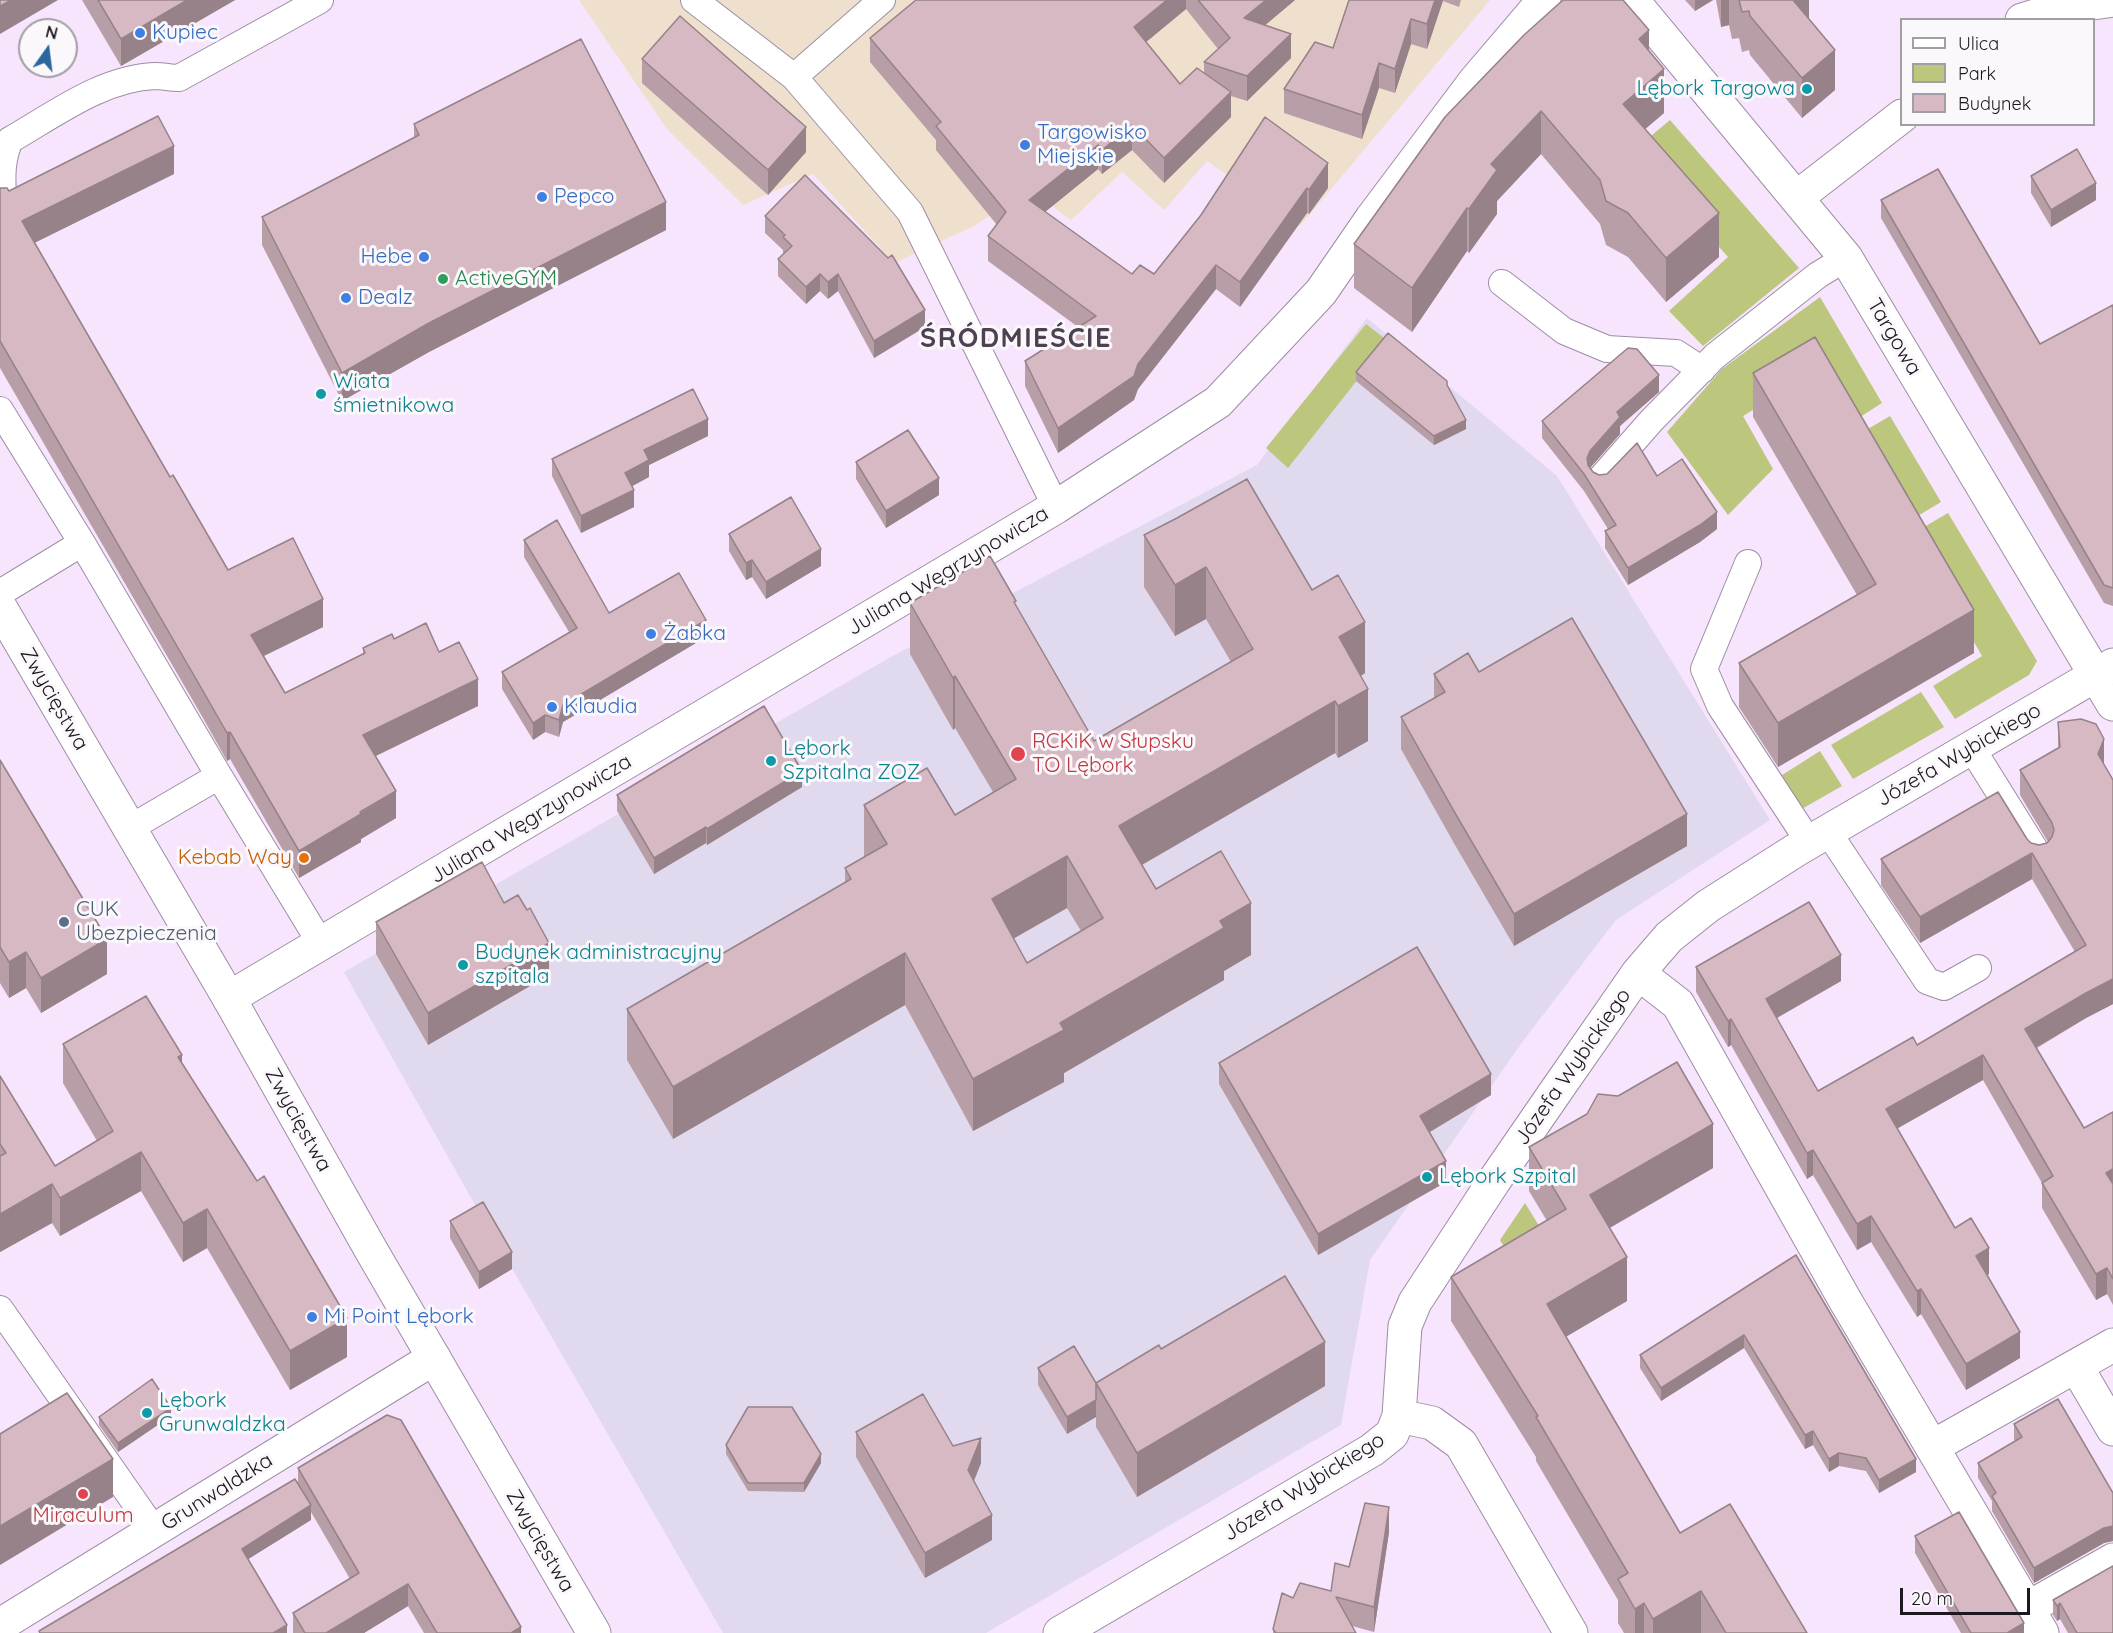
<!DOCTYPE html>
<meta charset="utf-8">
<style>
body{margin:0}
#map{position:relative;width:2113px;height:1633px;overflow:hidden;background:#f6e5fc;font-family:Quicksand,sans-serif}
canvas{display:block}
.legend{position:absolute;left:1900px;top:18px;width:195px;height:108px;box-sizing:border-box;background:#fbf8fc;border:2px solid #a29ea4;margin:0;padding:8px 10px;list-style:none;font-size:18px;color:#1d171f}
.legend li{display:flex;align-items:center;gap:12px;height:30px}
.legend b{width:30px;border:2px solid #a29ea4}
.north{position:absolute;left:18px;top:18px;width:60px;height:60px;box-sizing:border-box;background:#fbf8fc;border:2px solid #a29ea4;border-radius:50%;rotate:14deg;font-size:16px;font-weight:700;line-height:24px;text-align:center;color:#1d171f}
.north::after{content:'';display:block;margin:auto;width:21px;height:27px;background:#2b679e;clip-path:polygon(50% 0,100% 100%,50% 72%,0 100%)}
.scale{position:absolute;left:1900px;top:1588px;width:130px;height:27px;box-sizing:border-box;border:3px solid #1d171f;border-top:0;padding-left:8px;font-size:18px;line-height:21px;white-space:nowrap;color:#1d171f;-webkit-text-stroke:4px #fbf8fc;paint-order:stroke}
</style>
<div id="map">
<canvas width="2113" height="1633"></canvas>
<ul class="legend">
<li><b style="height:8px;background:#fff"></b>Ulica</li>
<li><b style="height:16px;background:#bcc67d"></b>Park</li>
<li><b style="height:16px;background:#d6b9c2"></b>Budynek</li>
</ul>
<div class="north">N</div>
<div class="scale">20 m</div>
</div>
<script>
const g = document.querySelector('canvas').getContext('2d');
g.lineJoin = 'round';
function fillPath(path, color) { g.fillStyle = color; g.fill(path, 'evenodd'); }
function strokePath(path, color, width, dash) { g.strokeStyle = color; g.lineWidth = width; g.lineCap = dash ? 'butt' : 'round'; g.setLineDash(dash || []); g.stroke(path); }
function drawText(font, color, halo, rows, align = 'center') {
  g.font = font + ' Quicksand,sans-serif'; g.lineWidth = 6; g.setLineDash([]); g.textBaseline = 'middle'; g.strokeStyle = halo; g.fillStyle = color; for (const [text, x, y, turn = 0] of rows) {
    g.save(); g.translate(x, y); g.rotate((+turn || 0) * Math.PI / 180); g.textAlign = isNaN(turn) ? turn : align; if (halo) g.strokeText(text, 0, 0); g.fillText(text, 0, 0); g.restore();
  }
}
fillPath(new Path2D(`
 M579 0H1490L1300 226 1207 161 1164 210 1122 172 1071 220 1030 189 974 226 894 263 813 174 743 205 667 129Z`), '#eee0cd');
fillPath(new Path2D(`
 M1367 318 1557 476 1770 820 1616 920 1523 1041 1370 1260 1341 1425 986 1633H723L466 1189 344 972 889 658 1257 465Z`), '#e1daef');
fillPath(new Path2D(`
 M1670 120 1799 268 1703 346 1669 311 1728 257 1633 151Z
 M1820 297 1882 403 1849 424 1816 372 1743 416 1773 469 1728 515 1667 432 1722 369Z
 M1366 324 1388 341 1288 468 1266 448Z
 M1890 416 1941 502 1906 523 1856 436Z
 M1948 513 2037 661 2029 675 1955 719 1933 686 1982 656 1912 534Z
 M1921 692 1944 727 1853 779 1831 745Z
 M1820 751 1842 786 1800 810 1779 777Z
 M1525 1203 1554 1250 1518 1271 1500 1240Z`), '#bcc67d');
const lane = new Path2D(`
 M694 0 794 77 910 212 1056 507
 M794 77 882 0
 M0 202 3 199C2 178 1 160 10 140 54 115 102 78 155 76 163 76 171 78 179 78L320 0
 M1502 283 1564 331 1607 349 1676 353 1702 370
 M0 410 82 543 219 776
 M1602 477 1652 420 1715 356 1818 275 1846 258
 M1748 563 1704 669 1720 706 1809 842
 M0 593 82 543
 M1971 747 2039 856
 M130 828 219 776 321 944
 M1828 832 1927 981 1944 987 1978 968
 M0 1309 154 1530`);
const street = new Path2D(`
 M1632 0 1846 258 2113 704
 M2022 20 2065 7 2113 0
 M1796 198 1902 116
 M1638 973 1678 1004 1845 1300 2042 1633
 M229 998 1056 507 1218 402 1321 292 1372 218 1475 81 1544 0
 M2076 1366 2113 1429
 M1399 1416 1432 1423 1461 1444 1571 1633
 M1932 1447 2113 1345
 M2028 1608 2113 1560
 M0 1625 434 1358
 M1060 1633 1372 1450 1392 1434 1399 1416 1405 1326 1415 1302 1494 1181 1558 1088 1638 973 1669 937 1708 906 1796 850 2113 665`);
const secondary = new Path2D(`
 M0 607 229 998 371 1250 594 1633`);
strokePath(lane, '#9d8ea3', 28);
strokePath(street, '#9d8ea3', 35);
strokePath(secondary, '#9d8ea3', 35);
strokePath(lane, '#fff', 26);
strokePath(street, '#fff', 33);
strokePath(secondary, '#fff', 33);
fillPath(new Path2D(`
 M82 0H235L121 66Z
 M916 0H1295L1265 25 1291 58 1247 101 1231 96V117L1164 183 1132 150 1102 174 1098 169 1045 212 1132 274H1154L1201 215 1265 117 1328 188 1309 214 1307 213 1240 307 1216 289 1138 389 1134 400 1058 453 1025 386V361L1078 327 988 261V236L997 225 936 150V140L870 62V38ZM1186 9 1218 49 1204 62V73L1180 84 1146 42Z
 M1349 0H1461L1459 7 1443 1 1427 49 1411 44 1395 93 1379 88 1362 139 1284 113V89L1333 48Z
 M1685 0H1713L1695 11Z
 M1716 0H1809V19L1835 90 1802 118 1750 55 1749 50 1742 52 1739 38 1732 39 1729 25 1721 27Z
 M1649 51 1664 113 1645 129 1719 257 1666 302 1628 257 1606 245 1600 224 1541 154 1497 201V214L1469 253 1467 251 1412 332 1354 288V244L1445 117Z
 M642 59 806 152 768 195 642 83Z
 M414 124 666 230 429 352 342 401 262 245V217L414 137Z
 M174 174 34 243 170 477 228 570 323 627 264 656 285 693 363 654V648L394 639 439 652 478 706 376 756 396 818 361 839V842L299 878 230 759 227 761 203 718 0 368V188L9 191Z
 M2031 176 2096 200 2051 227 2031 193Z
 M1881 200 2040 344 2113 305V606L2104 603 1881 218Z
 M765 216 925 327 874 358 838 291 828 299 820 291 806 304 778 276V259L783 254V250L765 233Z
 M1356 372 1466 429 1434 445 1356 381Z
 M1753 373 1974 653 1778 767 1739 707V663L1857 595 1753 417Z
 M1659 392 1620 426V434L1590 468 1593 472 1599 475 1657 476 1717 529 1700 542 1628 585 1605 548V531L1608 529 1584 491 1542 438V421Z
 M708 436 649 465V477L632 486 634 507 581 533 552 476V459Z
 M856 462 939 495 886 528 856 479Z
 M729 534 821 566 766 599 752 577 746 580 729 551Z
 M1144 535 1312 590 1365 673 1361 676 1368 741 1338 758 1335 753 1142 865 1156 889 1251 955 1224 971V980L1064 1073V1082L973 1131 905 1005 673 1139 627 1060V1009L845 883V868L864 857V805L955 815 993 792 955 728 953 730 910 654V603L1016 606 1094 741 1231 662 1206 619 1175 636 1144 587ZM1067 908 1081 931 1027 963 1014 938Z
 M524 540 609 613 706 637 563 722 559 737 545 732 533 740 502 689V672L569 632 524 557Z
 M1479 672 1687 846 1514 946 1455 845 1401 749V717L1434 699V674Z
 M2058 722 2104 765 2113 780V1004L2086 1018 2037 1048 2084 1128 2113 1112V1305L2107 1294 2096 1300 2042 1208V1183L1983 1080 1897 1128 1955 1228 1989 1274 1987 1275 2020 1358 1966 1390 1921 1314 1917 1317 1871 1242 1857 1250 1813 1175 1807 1179 1731 1045 1728 1047 1696 992V967L1841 981 1777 1018 1818 1091 1917 1045 2075 952 2032 879 1920 943 1881 885V859L2027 839 2031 843 2039 845 2048 842 2020 795V770L2058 748Z
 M0 760 107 974 41 1013 26 988 9 998 0 983Z
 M802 787 707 845 706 843 654 874 617 811V795Z
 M504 903 549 975 428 1045 376 954V922Z
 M63 1044 182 1064 347 1357 290 1390 207 1248 183 1262 141 1191 60 1236 52 1223 0 1252V1076L55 1166 97 1141 63 1083Z
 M1219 1063 1491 1095 1429 1132 1446 1182 1318 1255 1219 1084Z
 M1529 1147 1713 1168 1610 1228 1627 1301 1566 1336 1680 1533 1807 1633H1624L1618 1623V1600L1536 1461V1457L1451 1321V1277L1547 1221 1529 1191Z
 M450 1221 512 1269 479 1289 450 1238Z
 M1796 1255 1916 1472 1879 1493 1866 1471 1839 1466 1829 1472 1813 1445 1805 1449 1744 1348 1661 1401 1640 1368V1355Z
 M1161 1349 1325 1386 1137 1497 1096 1427V1417L1067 1434 1038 1385V1368L1096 1383Z
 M171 1416 118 1452 99 1425V1417Z
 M2014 1424 2113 1493V1541L2104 1543 2034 1583 1992 1511V1501L1978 1478V1463L2015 1441 2014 1439Z
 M856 1432 953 1446 981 1463 974 1481 992 1540 925 1578 856 1457Z
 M726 1445 821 1463 804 1492 748 1491 726 1454Z
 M298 1468 521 1633H424L408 1606 364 1633H293V1613L350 1579 311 1512V1520L248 1559 287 1633H39V1631L298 1485Z
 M1389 1532 1374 1632 1352 1626 1356 1633H1273V1629L1293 1598 1331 1591 1349 1567Z
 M1915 1536 2024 1633H1961L1915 1553Z
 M2053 1600 2113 1633H2068L2060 1619 2057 1621 2053 1615Z`), '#b89fa7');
fillPath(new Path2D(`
 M11 0H58L0 34V6Z
 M187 0H235L121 66V39Z
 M1167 0H1186V9L1134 52V27Z
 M1266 0H1295L1244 43V18Z
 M1435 0H1443L1427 49V24Z
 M1695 0H1713L1695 11Z
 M1721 0H1729V25L1721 27Z
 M1791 0H1809V22Z
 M1411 19V44L1395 93V69Z
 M1649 30V74L1639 39Z
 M1291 34V58L1247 101V76Z
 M1835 50V90L1802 118V78Z
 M1379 63V88L1362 139V115Z
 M1664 69V113L1623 148V104Z
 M1231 92V117L1164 183V158Z
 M1541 111V154L1497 201V214L1469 253V209L1491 164Z
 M1132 125V150L1102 174V150Z
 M806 127V152L768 195V170Z
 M1098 145V169L1029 225V200Z
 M174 146V174L22 249V221Z
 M1328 163V188L1309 214V190Z
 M2096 183V200L2051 227V210Z
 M1307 188V213L1240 307V282Z
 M666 202V230L429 352 342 401V373L429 323Z
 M1467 208V251L1412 332V288Z
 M1719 213V257L1666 302V258Z
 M1216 265V289L1138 389 1134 400 1058 453V428L1138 364Z
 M820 274V291L806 304V287Z
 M838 274V291L828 299V282Z
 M925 310V327L874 358V341Z
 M1659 375V392L1620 426V434L1590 468 1587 475V458L1590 451 1617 412Z
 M708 419V436L649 465V477L625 490V473L644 450Z
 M1466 420V429L1434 445V436Z
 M939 478V495L886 528V511Z
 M634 490V507L581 533V516Z
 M1717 512V529L1700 542 1628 585V568Z
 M821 549V566L766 599V582Z
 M752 560V577L746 580V563Z
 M1206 567V619L1175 636V585Z
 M323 599V627L251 662V635Z
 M1974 610V653L1778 767V723Z
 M706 620V637L563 722 559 737V720L563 705Z
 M1365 622V673L1339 689V637Z
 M955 676V728L953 730V678Z
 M478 679V706L363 762V735Z
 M1368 689V741L1338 758V706Z
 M1335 701V753L1119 878V826Z
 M545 715V732L533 740V723Z
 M230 732V759L227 761V733Z
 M2104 739V765L2098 754Z
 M802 771V787L707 845V829Z
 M396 791V818L361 839V842L299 878V851Z
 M1687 814V846L1514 946V914Z
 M706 827V843L654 874V858Z
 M2032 853V879L1920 943V917Z
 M1067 856V908L992 951V899Z
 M1251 903V955L1224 971V980L1064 1073V1082L973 1131V1079L1220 921Z
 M107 939V974L41 1013V978Z
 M549 943V975L428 1045V1013Z
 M26 952V988L9 998V962Z
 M905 953V1005L673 1139V1087Z
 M1841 955V981L1766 1024V999Z
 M2113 979V1004L2086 1018 2025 1054V1029L2086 993Z
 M1731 1019V1045L1728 1047V1021Z
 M182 1055V1093L178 1057Z
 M1983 1055V1080L1886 1135V1109Z
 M1491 1074V1095L1420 1138V1116Z
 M1713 1124V1168L1590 1239V1195Z
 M1813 1150V1175L1807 1179V1153Z
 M141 1152V1191L60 1236V1198Z
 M1446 1161V1182L1318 1255V1234Z
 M2113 1169V1194L2106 1173Z
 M52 1184V1223L0 1252V1214Z
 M207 1209V1248L183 1262V1223Z
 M1871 1216V1242L1857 1250V1224Z
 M1989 1248V1274L1976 1282V1256Z
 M512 1252V1269L479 1289V1272Z
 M1627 1257V1301L1547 1348V1304Z
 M2107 1268V1294L2096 1300V1274Z
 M1921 1289V1314L1917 1317V1291Z
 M347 1318V1357L290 1390V1351Z
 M2020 1332V1358L1966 1390V1364Z
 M1744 1335V1348L1661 1401V1388Z
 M1325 1342V1386L1137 1497V1453Z
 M1096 1400V1417L1067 1434V1417Z
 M171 1408V1416L118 1452V1443Z
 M1813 1431V1445L1805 1449V1435Z
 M981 1438V1463L968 1495V1470Z
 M1839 1453V1466L1829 1472V1459Z
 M821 1454V1463L804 1492V1483Z
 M113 1459V1497L0 1565V1526Z
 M1916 1459V1472L1879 1493V1480Z
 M311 1505V1520L242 1563V1549Z
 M1389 1507V1532L1374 1632V1607Z
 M992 1515V1540L925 1578V1553Z
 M2113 1526V1541L2104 1543 2034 1583V1568L2104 1528Z
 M408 1584V1606L364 1633H326Z
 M1701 1591V1633H1653V1619Z
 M1644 1603V1633H1635V1609Z
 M2060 1603V1619L2057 1621V1606Z
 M2024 1623V1633H2007Z
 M287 1625V1633H273Z
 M521 1627V1633H511Z`), '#968288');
const building = new Path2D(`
 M0 0H11L0 6Z
 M98 0H187L121 39Z
 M916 0H1167L1134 27 1180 84 1197 68 1231 92 1164 158 1132 125 1102 150 1098 145 1029 200 1132 274 1140 265 1154 274 1201 215 1265 117 1328 163 1309 190 1307 188 1240 282 1216 265 1138 364 1134 376 1058 428 1025 361 1096 316 988 236 1006 212 936 126 941 122 870 38Z
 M1198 0H1266L1244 18 1291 34 1247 76 1204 62 1230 38Z
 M1349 0H1435L1427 24 1411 19 1395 69 1379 63 1362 115 1284 89 1315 42 1333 48Z
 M1563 0H1623L1649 30 1639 39 1664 69 1623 104 1719 213 1666 258 1628 213 1606 201 1600 180 1541 111 1491 164 1497 170 1469 209 1467 208 1412 288 1354 244 1445 117 1524 35Z
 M1739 0H1793L1835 50 1802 78 1750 16 1749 11 1742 12Z
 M680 16 806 127 768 170 642 59Z
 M581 39 666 202 429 323 342 373 262 217 419 135 414 124Z
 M158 116 174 146 22 221 170 477 173 475 228 570 293 538 323 599 251 635 285 693 365 653 363 648 392 634 394 639 426 623 439 652 459 642 478 679 363 735 396 791 360 812 361 814 299 851 230 732 227 733 203 691 0 341V188H7L9 191Z
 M2077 149 2096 183 2051 210 2031 176Z
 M1938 169 2040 344 2113 305V588L2104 585 1881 200Z
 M805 175 888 258 892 255 925 310 874 341 838 274 828 282 820 274 806 287 778 259 792 246 783 237 785 235 765 216Z
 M1388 333 1447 381V385L1466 420 1434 436 1356 372Z
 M1815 337 1974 610 1778 723 1739 663 1876 584 1753 373Z
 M1628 348 1637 349 1659 375 1617 412 1620 417 1590 451 1587 458 1588 465 1593 472 1599 475 1607 474 1637 443 1657 476 1682 459 1717 512 1700 525 1628 568 1605 531 1616 525 1584 474 1542 421Z
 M693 389 708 419 644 450 649 460 625 473 634 490 581 516 552 459Z
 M908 430 939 478 886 511 856 462Z
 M1247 479 1312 590 1338 575 1365 622 1339 637 1368 689 1338 706 1335 701 1119 826 1156 889 1221 851 1251 903 1220 921 1224 928 1060 1023 1064 1030 973 1079 905 953 673 1087 627 1009 851 879 845 868 887 844 864 805 927 768 955 815 1016 779 955 676 953 678 910 603 990 556 1016 601 1014 602 1094 741 1253 649 1206 567 1175 585 1144 535 1177 518ZM1067 856 1103 918 1027 963 992 899Z
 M791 497 821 549 766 582 752 560 746 563 729 534Z
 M557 520 609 613 679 573 706 620 563 705 559 720 545 715 533 723 502 672 577 628 524 540Z
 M1572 618 1687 814 1514 914 1455 813 1401 717 1445 692 1434 674 1468 653 1479 672Z
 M764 706 802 771 707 829 706 827 654 858 617 795Z
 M2081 719 2096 724 2104 739 2098 754 2113 780V979L2086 993 2025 1029 2084 1128 2113 1112V1169L2106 1173 2113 1184V1279L2107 1268 2096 1274 2042 1183 2053 1176 1983 1055 1886 1109 1955 1228 1971 1218 1989 1248 1976 1256 2020 1332 1966 1364 1921 1289 1917 1291 1871 1216 1857 1224 1813 1150 1807 1153 1731 1019 1728 1021 1696 967 1809 902 1841 955 1766 999 1818 1091 1913 1037 1917 1045 2086 945 2032 853 1920 917 1881 859 1998 792 2027 839 2031 843 2039 845 2047 843 2052 837 2054 830 2052 823 2020 770 2060 747 2058 722Z
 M0 760 107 939 41 978 26 952 9 962 0 947Z
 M482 862 504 903 518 895 527 910 530 908 549 943 428 1013 376 922Z
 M1417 947 1491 1074 1420 1116 1446 1161 1318 1234 1219 1063Z
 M146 996 182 1055 178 1057 257 1181 264 1176 347 1318 290 1351 207 1209 183 1223 141 1152 60 1198 52 1184 0 1214V1156L6 1153 0 1144V1076L55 1166 113 1131 63 1044Z
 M1677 1062 1713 1124 1590 1195 1627 1257 1547 1304 1680 1533 1730 1504 1807 1633H1726L1701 1591 1653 1619 1644 1603 1635 1609 1618 1579 1628 1573 1536 1417 1538 1416 1451 1277 1566 1209 1529 1147 1587 1114 1598 1094 1618 1096Z
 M483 1202 512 1252 479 1272 450 1221Z
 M1796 1255 1916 1459 1879 1480 1866 1458 1839 1453 1829 1459 1813 1431 1805 1435 1744 1335 1661 1388 1640 1355Z
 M1285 1276 1325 1342 1137 1453 1096 1383 1159 1345 1161 1349Z
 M1074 1346 1096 1383V1400L1067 1417 1038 1368Z
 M152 1379 171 1408 118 1443 99 1417Z
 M67 1393 113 1459 0 1526V1434Z
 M923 1394 953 1446 981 1438 968 1470 992 1515 925 1553 856 1432Z
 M2058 1399 2113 1493V1526L2104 1528 2034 1568 1992 1496 1996 1493 1978 1463 2022 1437 2014 1424Z
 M748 1407H792L821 1454 804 1483H748L726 1445Z
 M387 1415 401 1420 521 1627 511 1633H437L408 1584 326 1633H305L293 1613 359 1573 298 1468Z
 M295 1479 311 1505 242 1549 287 1625 273 1633H40L39 1631Z
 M1365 1503 1389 1507 1374 1607 1336 1597 1356 1633H1276L1273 1629 1282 1593 1293 1598 1300 1583 1331 1591 1335 1563 1349 1567Z
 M1959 1512 2024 1623 2007 1633H1971L1915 1536Z
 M2113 1566V1633H2077L2060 1603 2057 1606 2053 1600Z`);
fillPath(building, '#d6b9c2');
strokePath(building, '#968288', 1.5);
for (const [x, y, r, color] of [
 [140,33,6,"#3f7fe0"],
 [1807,89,6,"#0f9aa8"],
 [1025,145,6,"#3f7fe0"],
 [542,197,6,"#3f7fe0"],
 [424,257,6,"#3f7fe0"],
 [443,279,6,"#2e9e5b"],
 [346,298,6,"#3f7fe0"],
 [321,394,6,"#0f9aa8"],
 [651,634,6,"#3f7fe0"],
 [552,707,6,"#3f7fe0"],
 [1018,754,8,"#e0444e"],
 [771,761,6,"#0f9aa8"],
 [304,858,6,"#e8710a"],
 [64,922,6,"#5c6f8a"],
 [463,965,6,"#0f9aa8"],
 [1427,1177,6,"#0f9aa8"],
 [312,1317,6,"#3f7fe0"],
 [147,1413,6,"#0f9aa8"],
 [83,1494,6,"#e0444e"]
]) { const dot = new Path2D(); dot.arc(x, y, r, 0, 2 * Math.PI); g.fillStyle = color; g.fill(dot); strokePath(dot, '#fbf8fc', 2); }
drawText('21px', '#366cbe', '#fbf8fc', [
 ["Kupiec",152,33],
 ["Targowisko",1037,133],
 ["Miejskie",1037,157],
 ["Pepco",554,197],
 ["Hebe",412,257,"right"],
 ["Dealz",358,298],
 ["Żabka",663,634],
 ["Klaudia",564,707],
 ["Mi Point Lębork",324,1317]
], 'left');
drawText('21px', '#0d838f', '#fbf8fc', [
 ["Lębork Targowa",1795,89,"right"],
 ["Wiata",333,382],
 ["śmietnikowa",333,406],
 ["Lębork",783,749],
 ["Szpitalna ZOZ",783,773],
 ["Budynek administracyjny",475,953],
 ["szpitala",475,977],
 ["Lębork Szpital",1439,1177],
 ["Lębork",159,1401],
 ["Grunwaldzka",159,1425]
], 'left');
drawText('21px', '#27864d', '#fbf8fc', [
 ["ActiveGYM",455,279]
], 'left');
drawText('21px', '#1d171f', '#fbf8fc', [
 ["Targowa",1894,337,59],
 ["Juliana Węgrzynowicza",948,571,-31],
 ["Zwycięstwa",54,699,60],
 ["Józefa Wybickiego",1959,755,-30],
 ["Juliana Węgrzynowicza",531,819,-31],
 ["Józefa Wybickiego",1573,1067,-55],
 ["Zwycięstwa",298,1120,61],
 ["Józefa Wybickiego",1304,1487,-32],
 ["Grunwaldzka",217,1492,-32],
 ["Zwycięstwa",540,1541,60]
]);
drawText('21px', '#be3a42', '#fbf8fc', [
 ["RCKiK w Słupsku",1032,742],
 ["TO Lębork",1032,766],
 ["Miraculum",83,1516,"center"]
], 'left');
drawText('21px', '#c56008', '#fbf8fc', [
 ["Kebab Way",292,858]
], 'right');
drawText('21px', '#4e5e75', '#fbf8fc', [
 ["CUK",76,910],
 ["Ubezpieczenia",76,934]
], 'left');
g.letterSpacing = '1.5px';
drawText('bold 27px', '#4d4052', '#fbf8fc', [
 ["ŚRÓDMIEŚCIE",1016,339]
]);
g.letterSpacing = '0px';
</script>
